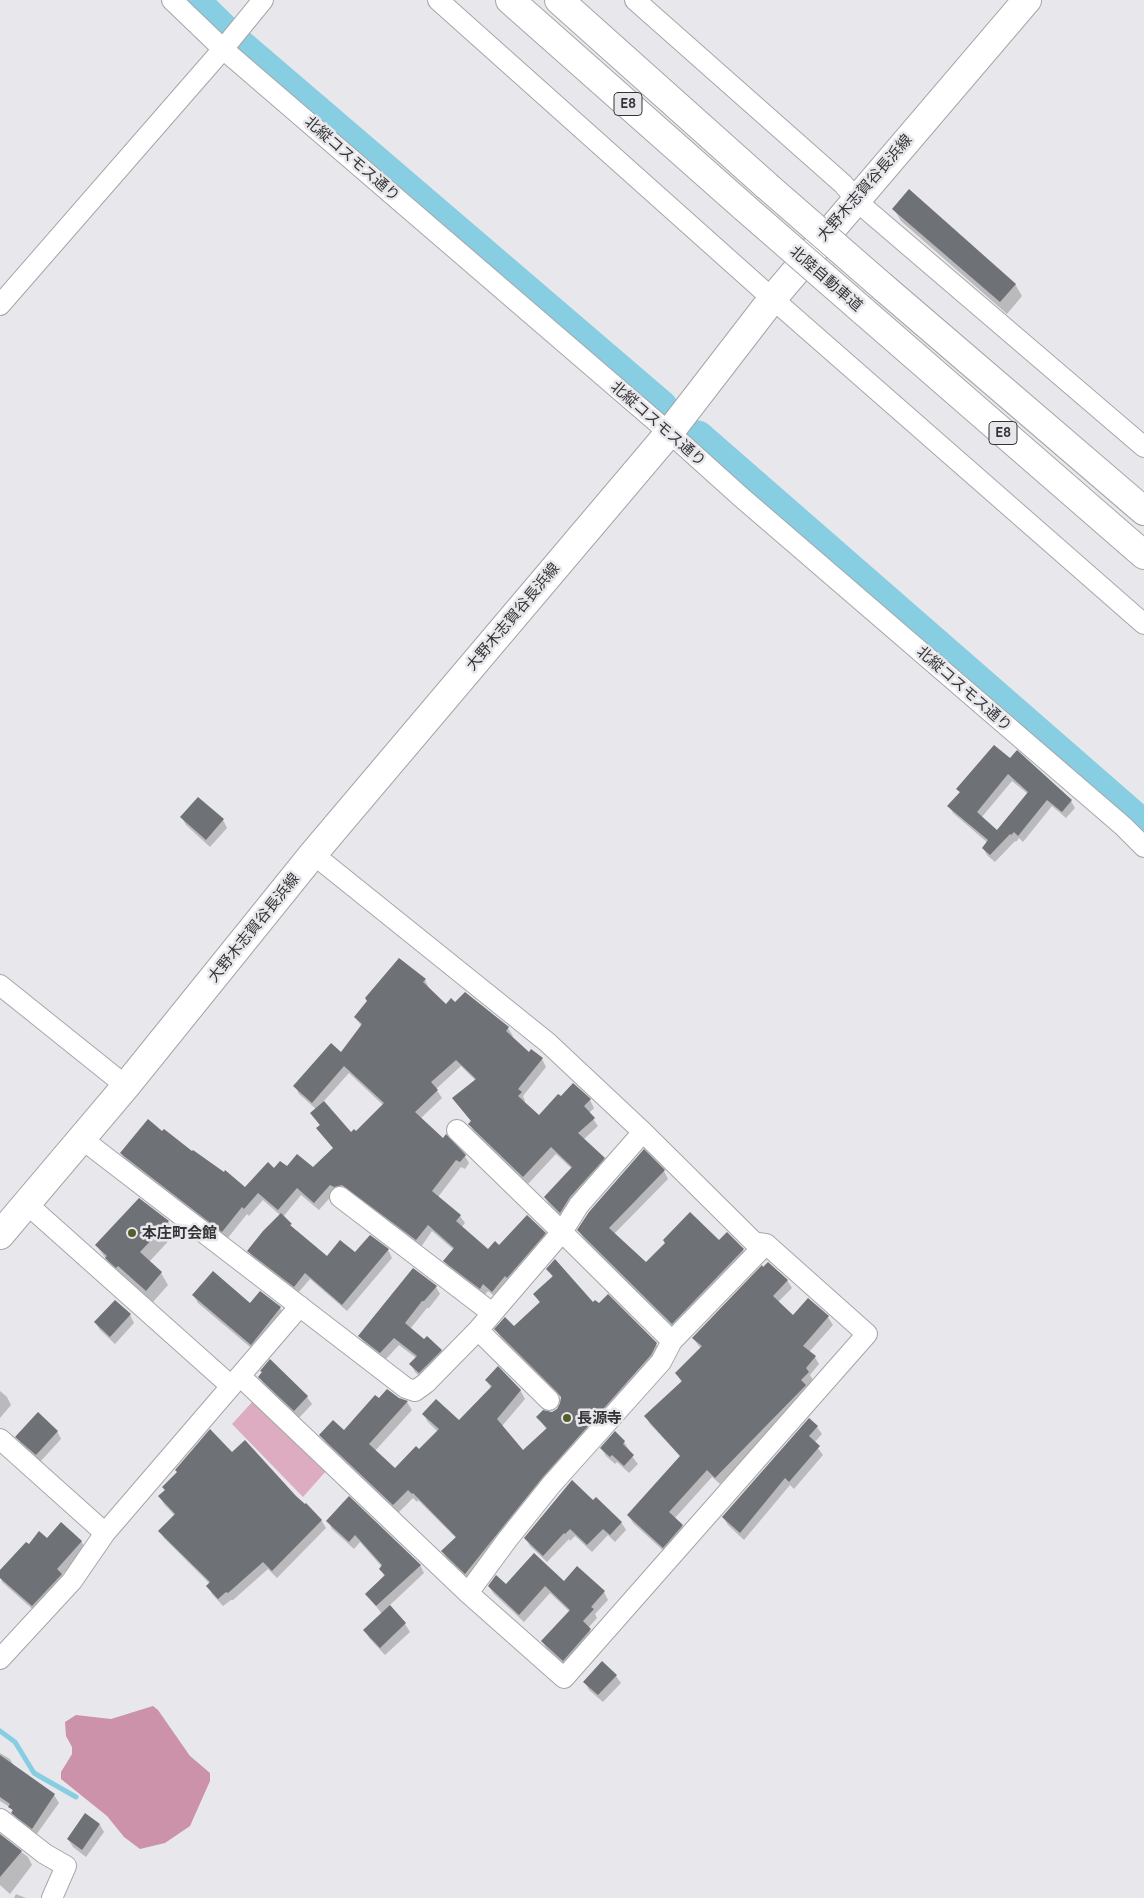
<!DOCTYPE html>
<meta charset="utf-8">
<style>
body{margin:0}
canvas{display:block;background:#e8e8ec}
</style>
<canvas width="1144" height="1898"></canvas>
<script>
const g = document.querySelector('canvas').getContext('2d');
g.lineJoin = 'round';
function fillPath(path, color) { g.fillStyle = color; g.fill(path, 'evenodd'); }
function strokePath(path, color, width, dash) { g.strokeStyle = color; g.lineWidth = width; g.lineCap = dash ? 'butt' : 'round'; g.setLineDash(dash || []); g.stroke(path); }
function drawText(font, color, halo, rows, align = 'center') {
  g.font = font + ' Quicksand,"Noto Sans JP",sans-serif'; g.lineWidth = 5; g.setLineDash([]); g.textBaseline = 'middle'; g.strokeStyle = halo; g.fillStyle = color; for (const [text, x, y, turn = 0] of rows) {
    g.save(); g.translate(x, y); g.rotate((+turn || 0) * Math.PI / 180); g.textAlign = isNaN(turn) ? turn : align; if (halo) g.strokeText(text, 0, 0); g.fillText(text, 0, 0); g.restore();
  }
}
fillPath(new Path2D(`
 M253 1401 327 1470 303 1497 232 1424Z`), '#ddacc0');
fillPath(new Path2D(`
 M153 1706 158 1710 190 1756 210 1773V1781L190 1826 165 1843 140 1849 124 1837 107 1816 61 1779V1772L72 1754V1747L66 1736 65 1722 76 1715 111 1719Z`), '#cb92aa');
fillPath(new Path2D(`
 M894 209 1015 284 1022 296 1007 314 901 221Z
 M1017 752 1071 801 1075 808 1066 818 1052 806 1023 842 1019 838 1016 842 1015 841 995 862 987 855 983 848 988 843 953 813 949 806 960 793 958 789 1010 759ZM1012 781 1028 794 997 832 981 818Z
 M182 818 223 820 227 828 210 847 186 825Z
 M425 980 429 988 446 1006 508 1028 513 1036 511 1038 529 1054 542 1059 546 1067 523 1096 525 1101 524 1103 539 1117 590 1100 594 1108 589 1113 598 1126 583 1140 604 1159 608 1166 565 1220 550 1205 545 1198 572 1169 556 1154 528 1184 474 1132 470 1124 472 1122 454 1099 476 1081 461 1066 436 1089 442 1098 421 1118 443 1139 465 1156 469 1163 465 1169 461 1167 438 1197 460 1216 465 1223 461 1228 489 1251 545 1234 549 1241 497 1298 488 1291 484 1296 449 1269 445 1261 454 1250 432 1231 421 1247 335 1192 319 1210 301 1195 283 1217 294 1230 327 1258 355 1254 370 1236 388 1250 392 1258 347 1311 310 1279 298 1293 253 1259 249 1251 280 1215 263 1200 249 1216 247 1214 227 1239 126 1161 121 1153H192L245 1189 274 1169 287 1168 313 1169 334 1149 318 1128 320 1126 312 1113 316 1109 299 1094 295 1086 342 1054 362 1027 355 1017ZM349 1073 383 1105 356 1133 351 1134 323 1102Z
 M644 1151 664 1171 668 1179 614 1234 646 1264 719 1242 727 1234 743 1250 748 1258 677 1331 583 1238 579 1230Z
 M139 1199 168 1222 175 1234 149 1262 161 1273 168 1285 153 1302 125 1277 124 1279 114 1270 96 1245Z
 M548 1269 593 1304 656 1344 661 1352 471 1581 447 1559 443 1551 456 1538 418 1500 417 1502 413 1498 398 1513 326 1443 321 1435 344 1431 379 1400 398 1399 407 1402 412 1410 375 1451 395 1470 419 1451 438 1432 428 1422 423 1414 459 1422 491 1388 486 1380 520 1390 525 1399 502 1426 523 1452 546 1429 538 1417 558 1410 562 1398 501 1338 496 1329 514 1327 540 1303 535 1294 553 1278Z
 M787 1280 792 1288 778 1302 793 1317 808 1299 828 1317 833 1325 809 1352 815 1357 819 1364 810 1375 813 1380 806 1387 810 1393 720 1484 712 1477 674 1519 682 1526 686 1534 668 1555 633 1523 628 1515 681 1457 650 1424 646 1417 682 1383 676 1373 701 1349 693 1338Z
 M436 1287 440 1294 429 1308H427L410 1329 424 1341 441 1350 446 1358 424 1380 415 1372 411 1364 416 1358 399 1345 385 1360 364 1344 360 1336Z
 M261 1293 280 1308 285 1316 256 1352 198 1303 194 1296 250 1305Z
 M130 1315 134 1323 115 1344 100 1330 95 1322Z
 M260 1377 307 1397 312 1404 299 1418 264 1385Z
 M0 1391 7 1397 11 1405 0 1418Z
 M817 1427 822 1434 814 1443 823 1455 794 1489 790 1485 744 1540 728 1525 723 1517Z
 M57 1431 61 1439 40 1462 21 1444 17 1437Z
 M615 1433 624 1442 629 1450 628 1451 638 1464 629 1473 617 1462 615 1464 606 1456 601 1448Z
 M232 1454 295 1497 321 1520 326 1528 277 1578 268 1569 233 1600H231L223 1606 212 1594 208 1586 210 1584 164 1538 160 1531 175 1516 164 1504 160 1497Z
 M593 1502 621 1522 626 1530 615 1542 608 1535 592 1552 575 1536 570 1541 569 1539 547 1562 530 1546 525 1538Z
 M328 1521 420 1565 424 1573 389 1606 405 1624 410 1632 385 1655 369 1638 365 1630 382 1614 367 1594 385 1577 380 1569 382 1567 360 1542 354 1549 332 1529Z
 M48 1539 81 1541 86 1549 62 1575 66 1582 37 1613 2 1582 0 1572 29 1546Z
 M564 1582 604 1592 608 1600 595 1614 597 1618 588 1628 595 1638 568 1668 547 1649 542 1641 570 1612 550 1593 524 1622 494 1594 489 1587Z
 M616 1676 621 1683 603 1702 589 1690 585 1682Z
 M0 1753 10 1759 15 1768 54 1795 59 1803 36 1835 17 1820 11 1808 0 1801Z
 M100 1825 104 1832 86 1857 73 1847 68 1839Z
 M0 1836 28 1857 32 1865 10 1894 0 1885Z
 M16 1894 26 1898H14Z`), '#0003');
strokePath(new Path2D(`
 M0 1731 15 1742 34 1773 76 1797`), '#87cee2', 5);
strokePath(new Path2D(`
 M194 0 237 42 662 406
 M698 436 1144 825`), '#87cee2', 31);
fillPath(new Path2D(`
 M909 189 1016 284 1000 302 892 209Z
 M994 745 1010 758 1017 750 1072 800 1062 812 1047 800 1018 836 1014 832 1011 835 1010 834 990 855 982 848 988 840 947 806 960 792 956 789ZM1008 774 1028 792 997 830 977 812Z
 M198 797 224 819 206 840 180 817Z
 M399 958 426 979 423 982 446 1004 451 998 455 1002 465 992 509 1027 506 1031 529 1052 531 1049 543 1058 518 1089 522 1092 518 1096 539 1115 558 1094 561 1096 573 1083 591 1099 584 1106 595 1118 578 1133 605 1158 570 1197 560 1213 544 1197 572 1167 551 1147 523 1177 468 1124 471 1121 452 1098 476 1079 456 1060 431 1082 438 1090 415 1112 443 1138 446 1134 466 1155 460 1162 456 1160 432 1191 461 1215 456 1221 488 1249 495 1241 499 1245 527 1215 546 1233 507 1278 505 1276 492 1292 483 1284 480 1289 443 1261 454 1248 428 1225 416 1240 342 1185 334 1187 330 1185 314 1203 297 1188 278 1210 258 1193 244 1209 242 1207 222 1232 120 1153 148 1119 162 1131 164 1129 192 1151 193 1150 224 1172 225 1170 245 1187 268 1162 274 1168 280 1161 287 1166 297 1154 313 1167 333 1148 316 1128 320 1125 310 1113 324 1101 351 1132 354 1129 356 1131 384 1103 344 1066 312 1103 293 1086 331 1043 341 1052 362 1024 354 1017 367 1001 365 998Z
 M644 1149 665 1170 609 1228 646 1262 665 1243 663 1240 690 1212 719 1240 727 1232 744 1249 672 1324 577 1230 589 1212Z
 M139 1198 169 1221 140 1252 162 1272 146 1291 118 1266 116 1268 105 1258 107 1256 95 1245Z
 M281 1213 292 1224 290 1225 327 1256 340 1240 355 1252 370 1235 389 1249 342 1305 305 1273 294 1287 247 1251 263 1231Z
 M555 1259 593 1302 595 1300 599 1303 608 1294 657 1343 651 1355 542 1478 465 1574 441 1551 456 1537 413 1493 412 1494 408 1490 393 1505 319 1435 333 1420 344 1430 375 1395 379 1398 387 1389 399 1398 408 1401 369 1444 395 1468 416 1446 419 1449 439 1429 422 1414 436 1399 459 1420 492 1386 485 1380 498 1366 521 1390 497 1419 523 1450 547 1428 536 1417 543 1410 552 1412 557 1409 560 1403 561 1397 557 1392 494 1329 505 1317 514 1326 540 1302 533 1294 553 1276 546 1269Z
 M768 1262 788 1280 773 1296 793 1315 808 1298 829 1316 803 1346 816 1356 806 1368 809 1372 801 1380 806 1385 715 1478 707 1470 669 1512 683 1525 663 1548 627 1515 680 1456 644 1416 682 1381 675 1373 702 1346 692 1338 762 1265 763 1267Z
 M413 1268 437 1286 424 1301H422L405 1323 424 1339 427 1336 442 1350 419 1373 409 1364 417 1356 394 1338 380 1353 358 1336Z
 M213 1271 250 1303 260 1291 281 1307 251 1345 192 1295Z
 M115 1300 131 1314 110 1337 94 1322Z
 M270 1359 308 1396 294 1411 258 1377 262 1372 260 1371Z
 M38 1412 58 1431 36 1455 15 1437Z
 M809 1418 818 1426 809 1436 820 1446 789 1482 785 1478 740 1533 722 1517Z
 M210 1429 232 1452 245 1440 296 1496 305 1504 306 1503 322 1520 272 1571 263 1562 228 1593 226 1592 218 1599 206 1586 210 1582 158 1531 175 1514 158 1496 165 1490 162 1487 177 1472 175 1470Z
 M615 1431 625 1441 623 1444 634 1455 624 1466 612 1455 610 1457 600 1448Z
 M572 1480 593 1500 596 1497 622 1522 610 1535 603 1529 587 1545 570 1529 565 1534 564 1533 543 1556 524 1538Z
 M349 1496 421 1565 376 1606 365 1594 385 1575 379 1569 382 1565 355 1535 349 1542 326 1521Z
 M61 1522 82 1541 57 1569 62 1574 32 1606 0 1578V1570L26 1542 29 1544 39 1531 47 1538Z
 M534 1553 564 1581 577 1566 605 1591 591 1607 594 1609 583 1621 591 1629 563 1661 541 1641 570 1610 545 1586 519 1615 488 1586 496 1575 506 1584Z
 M390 1605 406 1623 380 1648 363 1630Z
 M602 1661 617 1675 598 1695 583 1682Z
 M0 1755 55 1794 32 1829 11 1813 13 1810 8 1807 10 1804 0 1797Z
 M85 1813 100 1824 82 1850 67 1839Z
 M0 1834 22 1851 0 1877Z`), '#6e7175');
const minor = new Path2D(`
 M172 0 223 49 681 443 741 497 1123 826 1144 847
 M438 0 766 293 1144 624
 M635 0 843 184 860 204 1144 447
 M0 305 223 49 263 0
 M313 854 547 1042 643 1132 754 1242 766 1244 867 1334 564 1678 468 1593 507 1540 551 1485 661 1362 672 1341 766 1244
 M0 985 126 1086
 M457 1130 562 1232 579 1205 643 1132
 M82 1139 406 1388 415 1391 426 1383 478 1330 562 1232 672 1341
 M340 1197 492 1313
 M27 1204 231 1386
 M478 1330 549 1400
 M240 1376 468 1593
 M0 1439 105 1533
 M0 1659 72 1581 105 1533 300 1306
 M0 1819 45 1854 66 1866 52 1898`);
const secondary = new Path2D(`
 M0 1235 126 1086 313 854 669 433 773 298 1027 0`);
const motorway = new Path2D(`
 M510 0 745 208
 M559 0 767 186
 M883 287 1144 511
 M862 310 1144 555`);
strokePath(minor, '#a6a6aa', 22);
strokePath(secondary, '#a6a6aa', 30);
strokePath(motorway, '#a6a6aa', 30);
strokePath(minor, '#fff', 20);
strokePath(secondary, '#fff', 28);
strokePath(motorway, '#fff', 28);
const motorwayBridge = new Path2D(`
 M767 186 883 287
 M745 208 862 310`);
strokePath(motorwayBridge, '#a6a6aa', 30, []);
strokePath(motorwayBridge, '#fff', 28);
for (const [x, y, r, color] of [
 [132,1233,5,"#565d2c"],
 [567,1418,5,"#565d2c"]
]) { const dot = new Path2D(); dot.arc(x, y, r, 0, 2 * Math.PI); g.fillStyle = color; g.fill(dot); strokePath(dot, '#e8e8ec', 2); }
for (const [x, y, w] of [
 [628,104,28],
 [1003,433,28]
]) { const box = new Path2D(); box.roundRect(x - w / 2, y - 11.5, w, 23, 4); g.fillStyle = '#e8e8ec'; g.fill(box); strokePath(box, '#343436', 1); }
drawText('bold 14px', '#343436', null, [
 ["E8",628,104],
 ["E8",1003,433]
]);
drawText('15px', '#343436', '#e8e8ec', [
 ["北縦コスモス通り",352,159,41],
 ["大野木志賀谷長浜線",865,188,-49],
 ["北陸自動車道",826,279,41],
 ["北縦コスモス通り",658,424,41],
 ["大野木志賀谷長浜線",513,617,-50],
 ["北縦コスモス通り",964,689,41],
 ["大野木志賀谷長浜線",254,928,-51]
]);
drawText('bold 15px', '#343436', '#e8e8ec', [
 ["本庄町会館",142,1233],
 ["長源寺",577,1418]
], 'left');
</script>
